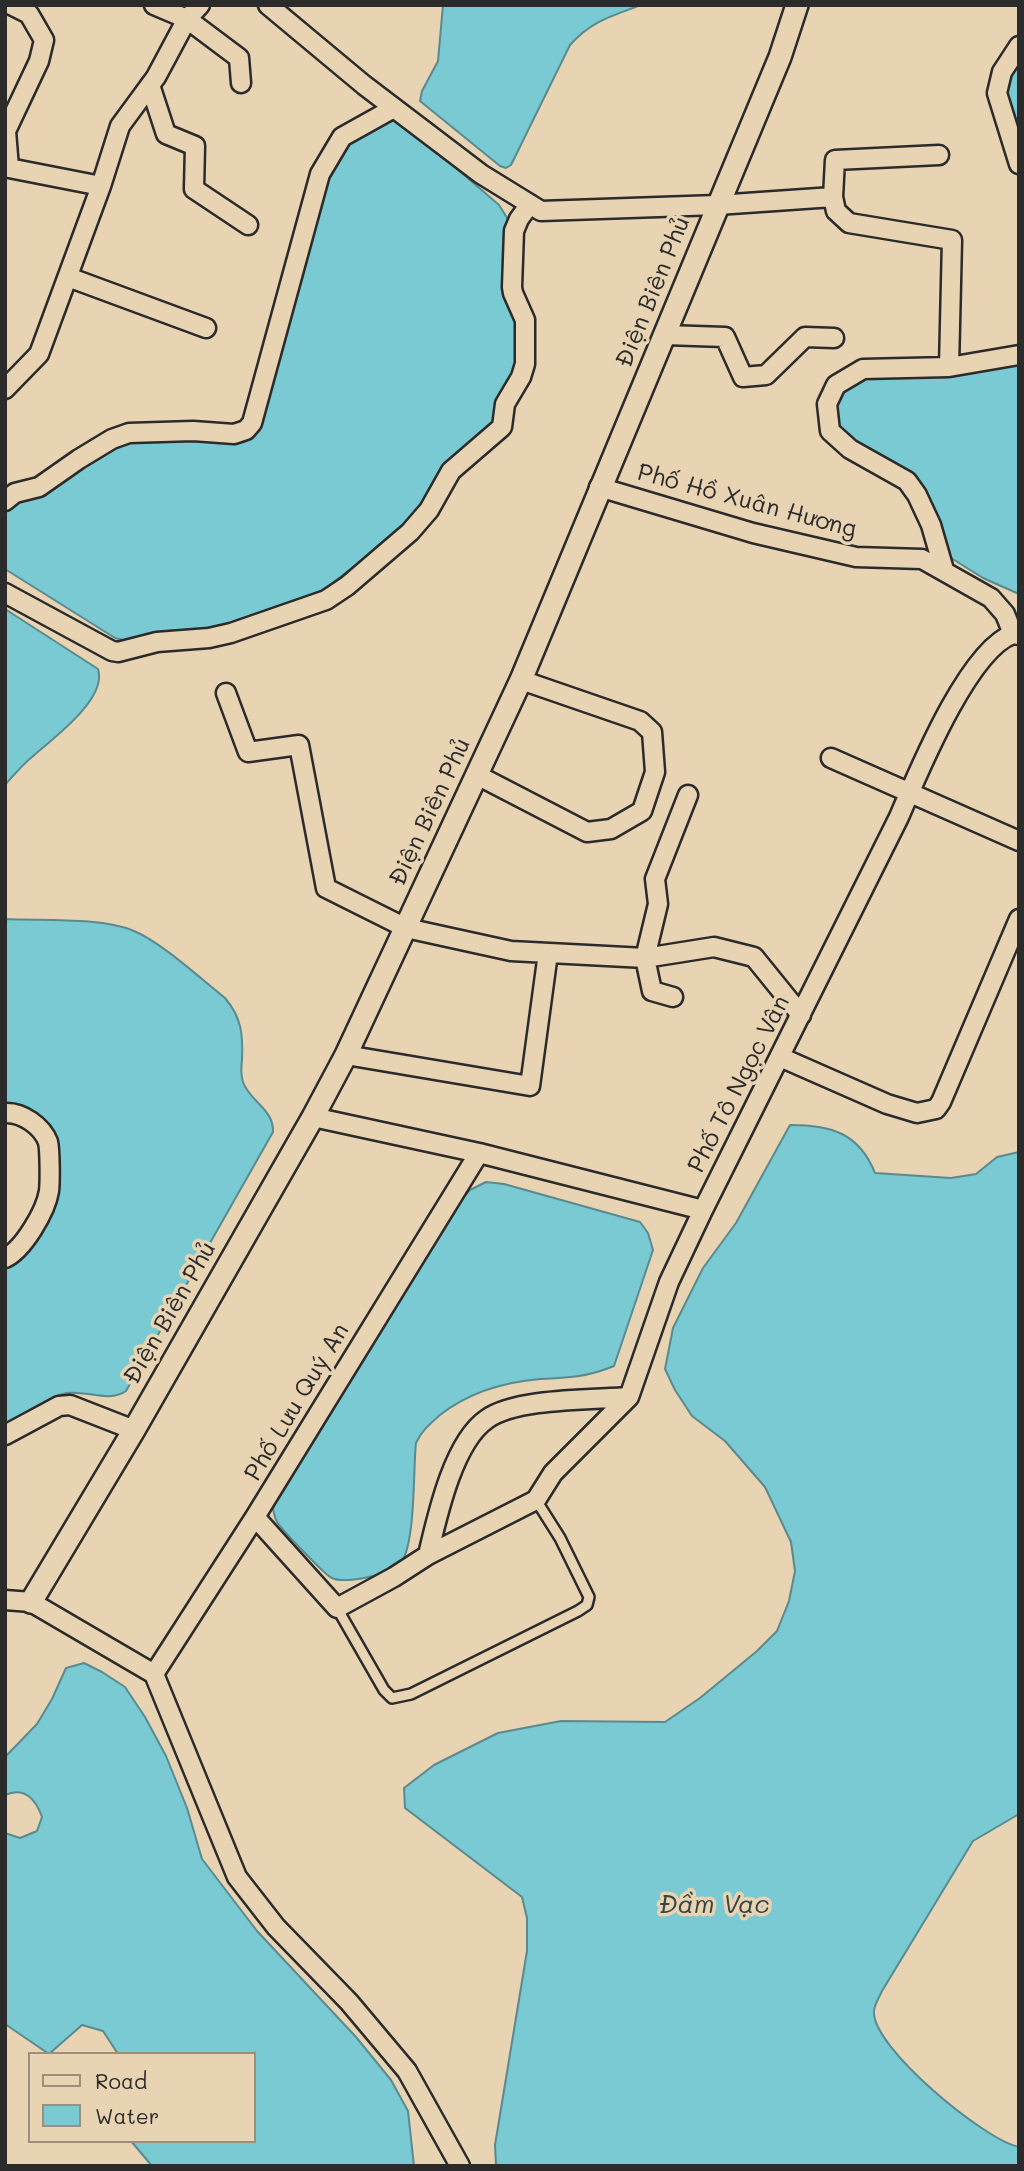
<!DOCTYPE html>
<meta charset="utf-8">
<style>
body{margin:0}
#map{position:relative;width:1024px;height:2171px;overflow:hidden;background:#e8d3b2;font-family:Mali,sans-serif}
canvas{display:block}
.frame{position:absolute;inset:0;border:7px solid #2b2b2b;pointer-events:none}
.legend{position:absolute;left:28px;top:2052px;width:228px;height:91px;box-sizing:border-box;background:#e8d3b2;border:2px solid #9c907c;margin:0;padding:9px 12px;list-style:none;font-size:21px;color:#2b2b2b}
.legend li{display:flex;align-items:center;gap:14px;height:35px}
.legend b{width:35px;border:2px solid #9c907c}
</style>
<div id="map">
<canvas width="1024" height="2171"></canvas>
<div class="frame"></div>
<ul class="legend">
<li><b style="height:9px;background:#e8d3b2"></b>Road</li>
<li><b style="height:19px;background:#79cad2"></b>Water</li>
</ul>
</div>
<script>
const g = document.querySelector('canvas').getContext('2d');
g.lineJoin = 'round';
function fillPath(path, color) { g.fillStyle = color; g.fill(path, 'evenodd'); }
function strokePath(path, color, width, dash) { g.strokeStyle = color; g.lineWidth = width; g.lineCap = dash ? 'butt' : 'round'; g.setLineDash(dash || []); g.stroke(path); }
function drawText(font, color, halo, rows, align = 'center') {
  g.font = font + ' Mali,sans-serif'; g.lineWidth = 7; g.setLineDash([]); g.textBaseline = 'middle'; g.strokeStyle = halo; g.fillStyle = color; for (const [text, x, y, turn = 0] of rows) {
    g.save(); g.translate(x, y); g.rotate((+turn || 0) * Math.PI / 180); g.textAlign = isNaN(turn) ? turn : align; if (halo) g.strokeText(text, 0, 0); g.fillText(text, 0, 0); g.restore();
  }
}
const water = new Path2D(`
 M443 5H641C612 16 591 21 570 45L511 165 506 168 500 166 420 101 422 91 438 61Z
 M1019 55V136C1004 96 1002 95 1019 55Z
 M388 117 398 118 499 205 509 221 520 318 521 359 497 420 405 528 306 603 220 630 127 641 115 638 5 569V511L15 503 34 498 119 442 193 436 234 441 245 440 251 435 311 227 335 157 342 146Z
 M1019 363V594L983 578 951 558 929 506 841 434C830 406 833 395 858 379Z
 M5 609 98 669C108 699 51 740 32 757 22 765 14 775 5 785Z
 M5 919C42 921 101 917 134 931 161 942 201 979 225 998 242 1018 243 1035 242 1060 241 1067 241 1075 243 1082 250 1102 274 1109 273 1132L126 1391C109 1403 86 1390 67 1393 48 1396 23 1418 5 1427V1266L23 1252 57 1151 5 1107Z
 M790 1125C831 1125 859 1133 875 1173L951 1178 976 1174 997 1157 1019 1152V1814L973 1841 882 1991C880 1996 874 2005 874 2011 871 2047 986 2141 1019 2147V2166H496L495 2145 527 1951V1918L522 1897 405 1808 404 1788 434 1765 498 1733 561 1721 665 1722 700 1698 757 1651 777 1631 789 1601 795 1571 791 1542 765 1487 725 1441 692 1416 675 1390 665 1369 673 1328 703 1268 736 1223Z
 M486 1182 504 1184 640 1222 648 1233 653 1250 614 1366C588 1377 567 1378 540 1379 505 1382 468 1393 440 1415 430 1424 422 1430 416 1443 413 1468 416 1550 399 1565 388 1575 345 1584 332 1578 326 1576 278 1526 276 1520 274 1515 273 1509 272 1504L457 1204 470 1190Z
 M84 1663 102 1672 125 1687 145 1717 166 1756 187 1808 202 1859 257 1931 356 2037 391 2080 408 2111 414 2166H152L131 2141H254V2054H118L103 2031 82 2025 49 2054 5 2024V1833L20 1838 37 1831 42 1817C36 1800 25 1786 5 1795V1757L37 1724 52 1699 66 1668Z`);
fillPath(water, '#79cad2');
strokePath(water, '#5a8a8f', 2);
const service = new Path2D(`
 M337 1608 384 1690 392 1698 411 1694 578 1611 587 1605 589 1597 560 1538 536 1500`);
const minor = new Path2D(`
 M11 5 29 14 44 40 39 61 6 131 9 168 101 186
 M154 5 187 19 239 58 241 83
 M268 5 364 85 481 174 541 211 717 205 833 197 836 211 849 223 952 240 949 367
 M1019 46 1002 72 997 93 1019 164
 M150 85 166 134 195 146 194 189 248 225
 M833 197 835 160 939 155
 M68 277 206 328
 M665 335 725 337 743 377 766 375 805 337 834 338
 M5 389 39 354 101 186 120 126 156 77 187 19 200 5
 M599 487 753 533 856 557 922 559 991 598 1005 614 1013 634 1019 635
 M5 501 15 493 39 487 79 459 112 439 129 433 193 431 234 434 246 430 252 423 320 174 342 137 394 108
 M944 570 931 525 917 495 907 481 850 449 830 431 827 404 836 385 863 369 949 367 1019 355
 M5 593 112 651 118 652 157 642 209 638 231 633 326 600 347 586 410 532 429 510 451 471 502 427 505 404 521 377 525 364V320L513 293 512 287 514 231 519 219 530 204
 M226 693 248 752 299 745 326 888 406 928 511 951 645 958 714 947 754 957 801 1015
 M831 758 1019 841
 M477 775 587 832 611 829 642 811 655 772 652 732 640 721 521 680
 M673 997 652 991 645 958 658 904 655 879 688 795
 M346 1055 530 1086 548 953
 M780 1057 887 1104 917 1113 936 1109 941 1102 1019 919
 M5 1113C22 1112 42 1126 48 1142 50 1150 50 1183 49 1191 46 1211 23 1250 5 1258
 M313 1117 479 1153 703 1210 899 817C918 773 968 650 1013 634
 M5 1435 59 1406 70 1405 134 1430
 M255 1517 337 1608 394 1577 428 1555C437 1517 453 1442 487 1419 516 1398 592 1400 629 1397
 M428 1555 536 1500 553 1473 629 1397 669 1282 703 1210
 M5 1600 31 1602 154 1674 237 1877 276 1927 349 2002 407 2071 460 2166
 M154 1674 255 1517 479 1153`);
const tertiary = new Path2D(`
 M31 1602 134 1430 313 1117 346 1055 521 680 780 57 797 5`);
strokePath(service, '#2b2b2b', 14);
strokePath(minor, '#2b2b2b', 23);
strokePath(tertiary, '#2b2b2b', 26);
strokePath(service, '#e8d3b2', 9);
strokePath(minor, '#e8d3b2', 18);
strokePath(tertiary, '#e8d3b2', 21);
drawText('24px', '#2b2b2b', '#e8d3b2', [
 ["Điện Biên Phủ",653,292,-68],
 ["Phố Hồ Xuân Hương",747,501,15],
 ["Điện Biên Phủ",430,812,-65],
 ["Phố Tô Ngọc Vân",739,1084,-63],
 ["Điện Biên Phủ",170,1313,-60],
 ["Phố Lưu Quý An",297,1402,-59]
]);
drawText('italic 26px', '#374344', '#e8d3b2', [
 ["Đầm Vạc",714,1905]
]);
</script>
